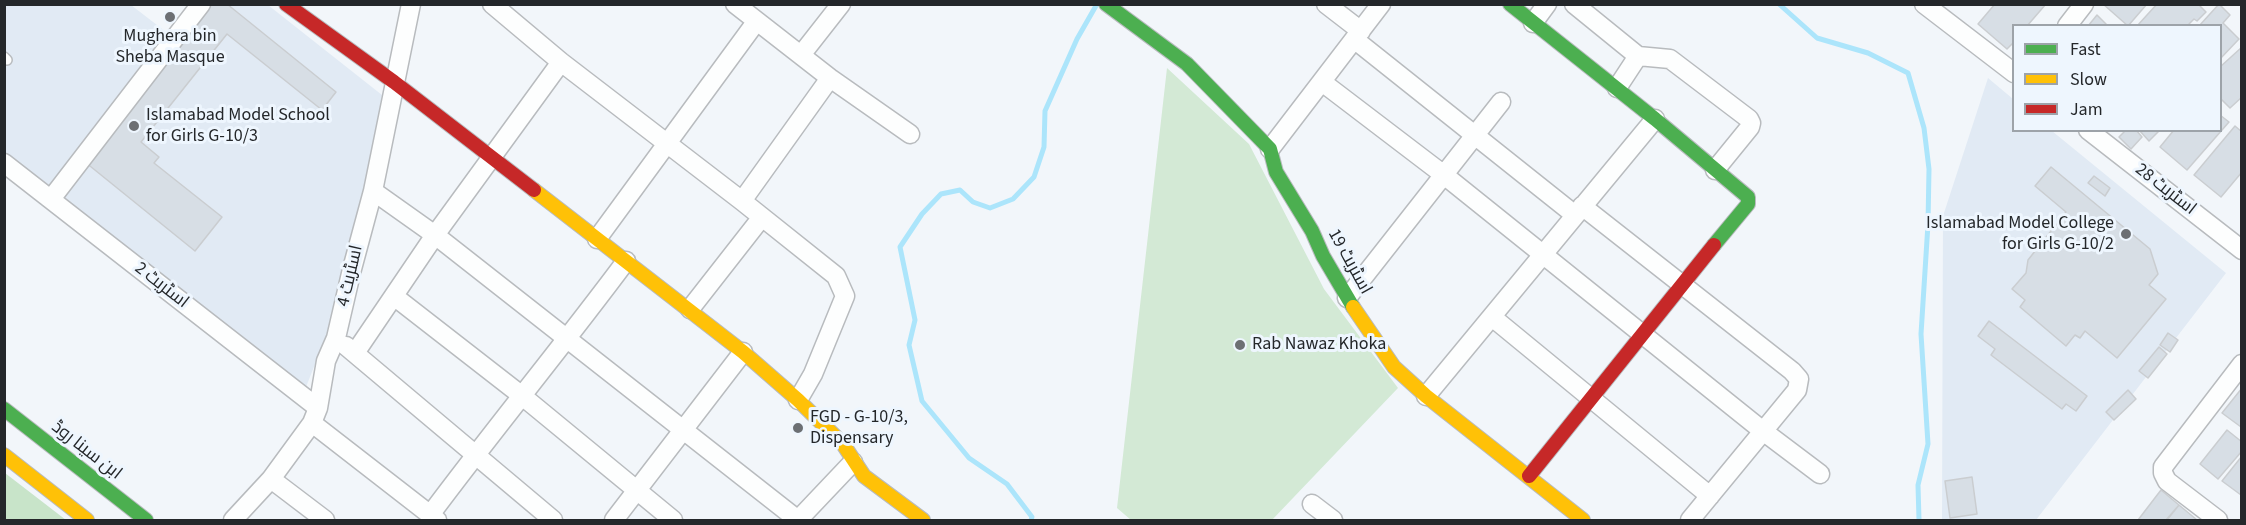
<!DOCTYPE html>
<meta charset="utf-8">
<style>
body{margin:0}
#map{position:relative;width:2246px;height:525px;overflow:hidden;background:#f2f6fa;font-family:"Source Sans 3",sans-serif}
canvas{display:block}
.frame{position:absolute;inset:0;border:6px solid #24272a;pointer-events:none}
.legend{position:absolute;left:2012px;top:24px;width:210px;height:108px;box-sizing:border-box;background:#eef6fe;border:2px solid #9da3a9;margin:0;padding:8px 10px;list-style:none;font-size:18px;color:#24272a}
.legend li{display:flex;align-items:center;gap:12px;height:30px}
.legend b{width:30px;border:2px solid #9da3a9}
</style>
<div id="map">
<canvas width="2246" height="525"></canvas>
<div class="frame"></div>
<ul class="legend">
<li><b style="height:8px;background:#4caf50"></b>Fast</li>
<li><b style="height:8px;background:#ffc107"></b>Slow</li>
<li><b style="height:8px;background:#c62828"></b>Jam</li>
</ul>
</div>
<script>
const g = document.querySelector('canvas').getContext('2d');
g.lineJoin = 'round';
function fillPath(path, color) { g.fillStyle = color; g.fill(path, 'evenodd'); }
function strokePath(path, color, width, dash) { g.strokeStyle = color; g.lineWidth = width; g.lineCap = dash ? 'butt' : 'round'; g.setLineDash(dash || []); g.stroke(path); }
function drawText(font, color, halo, rows, align = 'center') {
  g.font = font + ' "Source Sans 3",Cairo,sans-serif'; g.lineWidth = 6; g.setLineDash([]); g.textBaseline = 'middle'; g.strokeStyle = halo; g.fillStyle = color; for (const [text, x, y, turn = 0] of rows) {
    g.save(); g.translate(x, y); g.rotate((+turn || 0) * Math.PI / 180); g.textAlign = isNaN(turn) ? turn : align; if (halo) g.strokeText(text, 0, 0); g.fillText(text, 0, 0); g.restore();
  }
}
fillPath(new Path2D(`
 M4 5H131L170 35 41 201 5 172Z
 M210 5H268L382 95 367 182 333 319 300 402 51 206Z
 M1988 78 2013 99 2014 130 2052 131 2226 273 2036 520H1942L1943 216Z`), '#e1eaf4');
fillPath(new Path2D(`
 M1167 68 1249 144 1324 289 1398 388 1272 520H1131L1117 508Z`), '#d3e9d5');
fillPath(new Path2D(`
 M4 473H5L66 520H5Z`), '#c8e4c9');
strokePath(new Path2D(`
 M1779 4 1817 38 1868 53 1908 73 1924 128 1929 169 1928 224 1921 334 1928 444 1918 485 1919 520
 M1031 520 1032 517 1007 484 969 458 922 401 909 345 915 320 900 247 922 214 941 194 960 190 973 202 990 208 1013 199 1034 177 1044 147 1045 111 1077 39 1097 4`), '#ace5fb', 5);
const building = new Path2D(`
 M210 4H227L336 92 322 110 227 34 141 142 159 157 154 163 222 217 195 251 85 162Z
 M1995 4H2046L2027 26H2014V42L2007 49 1978 24Z
 M2103 4H2147L2128 26Z
 M2157 4H2198L2206 12 2197 21 2194 19 2187 26H2137Z
 M2219 4 2230 15 2223 23 2239 39 2220 59V26H2199Z
 M2097 15 2108 26H2088Z
 M2242 47V97L2230 108 2220 98V67Z
 M2220 115 2229 122 2187 170 2160 147 2174 130H2220Z
 M2235 126 2242 132V172L2221 197 2194 175Z
 M2126 130H2136L2142 137 2131 149 2119 137Z
 M2139 130H2160L2149 141Z
 M2051 167 2150 249 2158 274 2149 285 2166 299 2117 358 2085 331 2080 338 2075 335 2066 346 2020 307 2025 300 2012 289 2026 273 2028 260 2066 212 2035 186Z
 M2094 176 2110 188 2105 196 2088 183Z
 M1989 321 2087 396 2076 411 2066 404 2062 409 1991 355 1995 349 1978 336Z
 M2168 333 2178 340 2170 352 2160 345Z
 M2159 347 2167 354 2148 378 2139 371Z
 M2242 388V427H2241L2222 413Z
 M2128 390 2136 399 2114 420 2106 412Z
 M2227 430 2242 442V451L2218 479 2200 464Z
 M2242 456V494L2241 495 2222 481Z
 M1972 477 1977 514 1950 518 1945 481Z
 M2161 490 2179 505 2166 520H2138Z
 M2179 505 2197 520H2167Z`);
fillPath(building, '#d7dee5');
strokePath(building, '#cacdd0', 1.5);
const lane = new Path2D(`
 M4 57 7 60`);
const street = new Path2D(`
 M492 4 561 62 742 201 836 276 845 296 813 374 798 400
 M735 4 830 78 910 134
 M1326 4 1361 31
 M1574 4 1638 56 1670 59 1749 119 1751 123 1750 127 1715 170
 M1924 4 2014 73
 M1533 23 1547 4
 M2067 26 2084 4
 M1354 39 1575 215
 M801 55 841 4
 M1322 82 1444 175 1763 431 1820 474
 M1617 88 1638 56
 M2088 130 2242 250
 M1270 149 1381 4
 M4 163 318 408
 M373 191 435 235 798 520
 M51 199 201 4
 M742 201 830 78
 M1582 206 1792 371 1799 379 1797 390 1690 520
 M597 239 756 22
 M395 297 521 395 673 520
 M1347 298 1501 102
 M690 309 762 217
 M1492 317 1710 496
 M346 346 553 520
 M355 353 435 235 561 62
 M1426 396 1655 119
 M312 423 437 520
 M271 479 325 520
 M1312 504 1333 520
 M430 515C494 429 562 347 626 261
 M233 520 271 479 312 423 318 408 326 361 336 338 352 269 373 191 411 4
 M614 520 743 352
 M798 520 853 462
 M2218 520 2167 481 2163 473V467L2242 364`);
const fast = new Path2D(`
 M1106 4 1187 64 1270 149 1276 172 1312 231 1323 256 1353 307
 M1510 4 1655 119 1748 197V204L1714 245
 M4 409 146 520`);
const slow = new Path2D(`
 M534 190 743 352 798 400 843 444 864 476 923 520
 M1353 307 1394 367 1426 396 1583 520
 M4 455 87 520`);
const jam = new Path2D(`
 M286 4 394 82 534 190
 M1529 476 1714 245`);
strokePath(lane, '#b8bbbe', 12);
strokePath(street, '#b8bbbe', 21);
strokePath(fast, '#b8bbbe', 16);
strokePath(slow, '#b8bbbe', 16);
strokePath(jam, '#b8bbbe', 16);
strokePath(lane, '#fdfefe', 9);
strokePath(street, '#fdfefe', 18);
strokePath(fast, '#4caf50', 14);
strokePath(slow, '#ffc107', 14);
strokePath(jam, '#c62828', 14);
for (const [x, y, r, color] of [
 [170,17,6,"#6c6f73"],
 [134,126,6,"#6c6f73"],
 [2126,234,6,"#6c6f73"],
 [1240,345,6,"#6c6f73"],
 [798,428,6,"#6c6f73"]
]) { const dot = new Path2D(); dot.arc(x, y, r, 0, 2 * Math.PI); g.fillStyle = color; g.fill(dot); strokePath(dot, '#eef6fe', 2); }
drawText('18px', '#24272a', '#eef6fe', [
 ["Mughera bin",170,37,"center"],
 ["Sheba Masque",170,58,"center"],
 ["Islamabad Model School",146,116],
 ["for Girls G-10/3",146,137],
 ["Islamabad Model College",2114,224,"right"],
 ["for Girls G-10/2",2114,245,"right"],
 ["Rab Nawaz Khoka",1252,345],
 ["FGD - G-10/3,",810,418],
 ["Dispensary",810,439]
], 'left');
drawText('18px', '#24272a', '#eef6fe', [
 ["اسٹریٹ 28",2165,190,38],
 ["اسٹریٹ 19",1349,262,61],
 ["اسٹریٹ 4",351,276,-77],
 ["اسٹریٹ 2",161,286,38],
 ["ابن سینا روڈ",86,451,38]
]);
</script>
